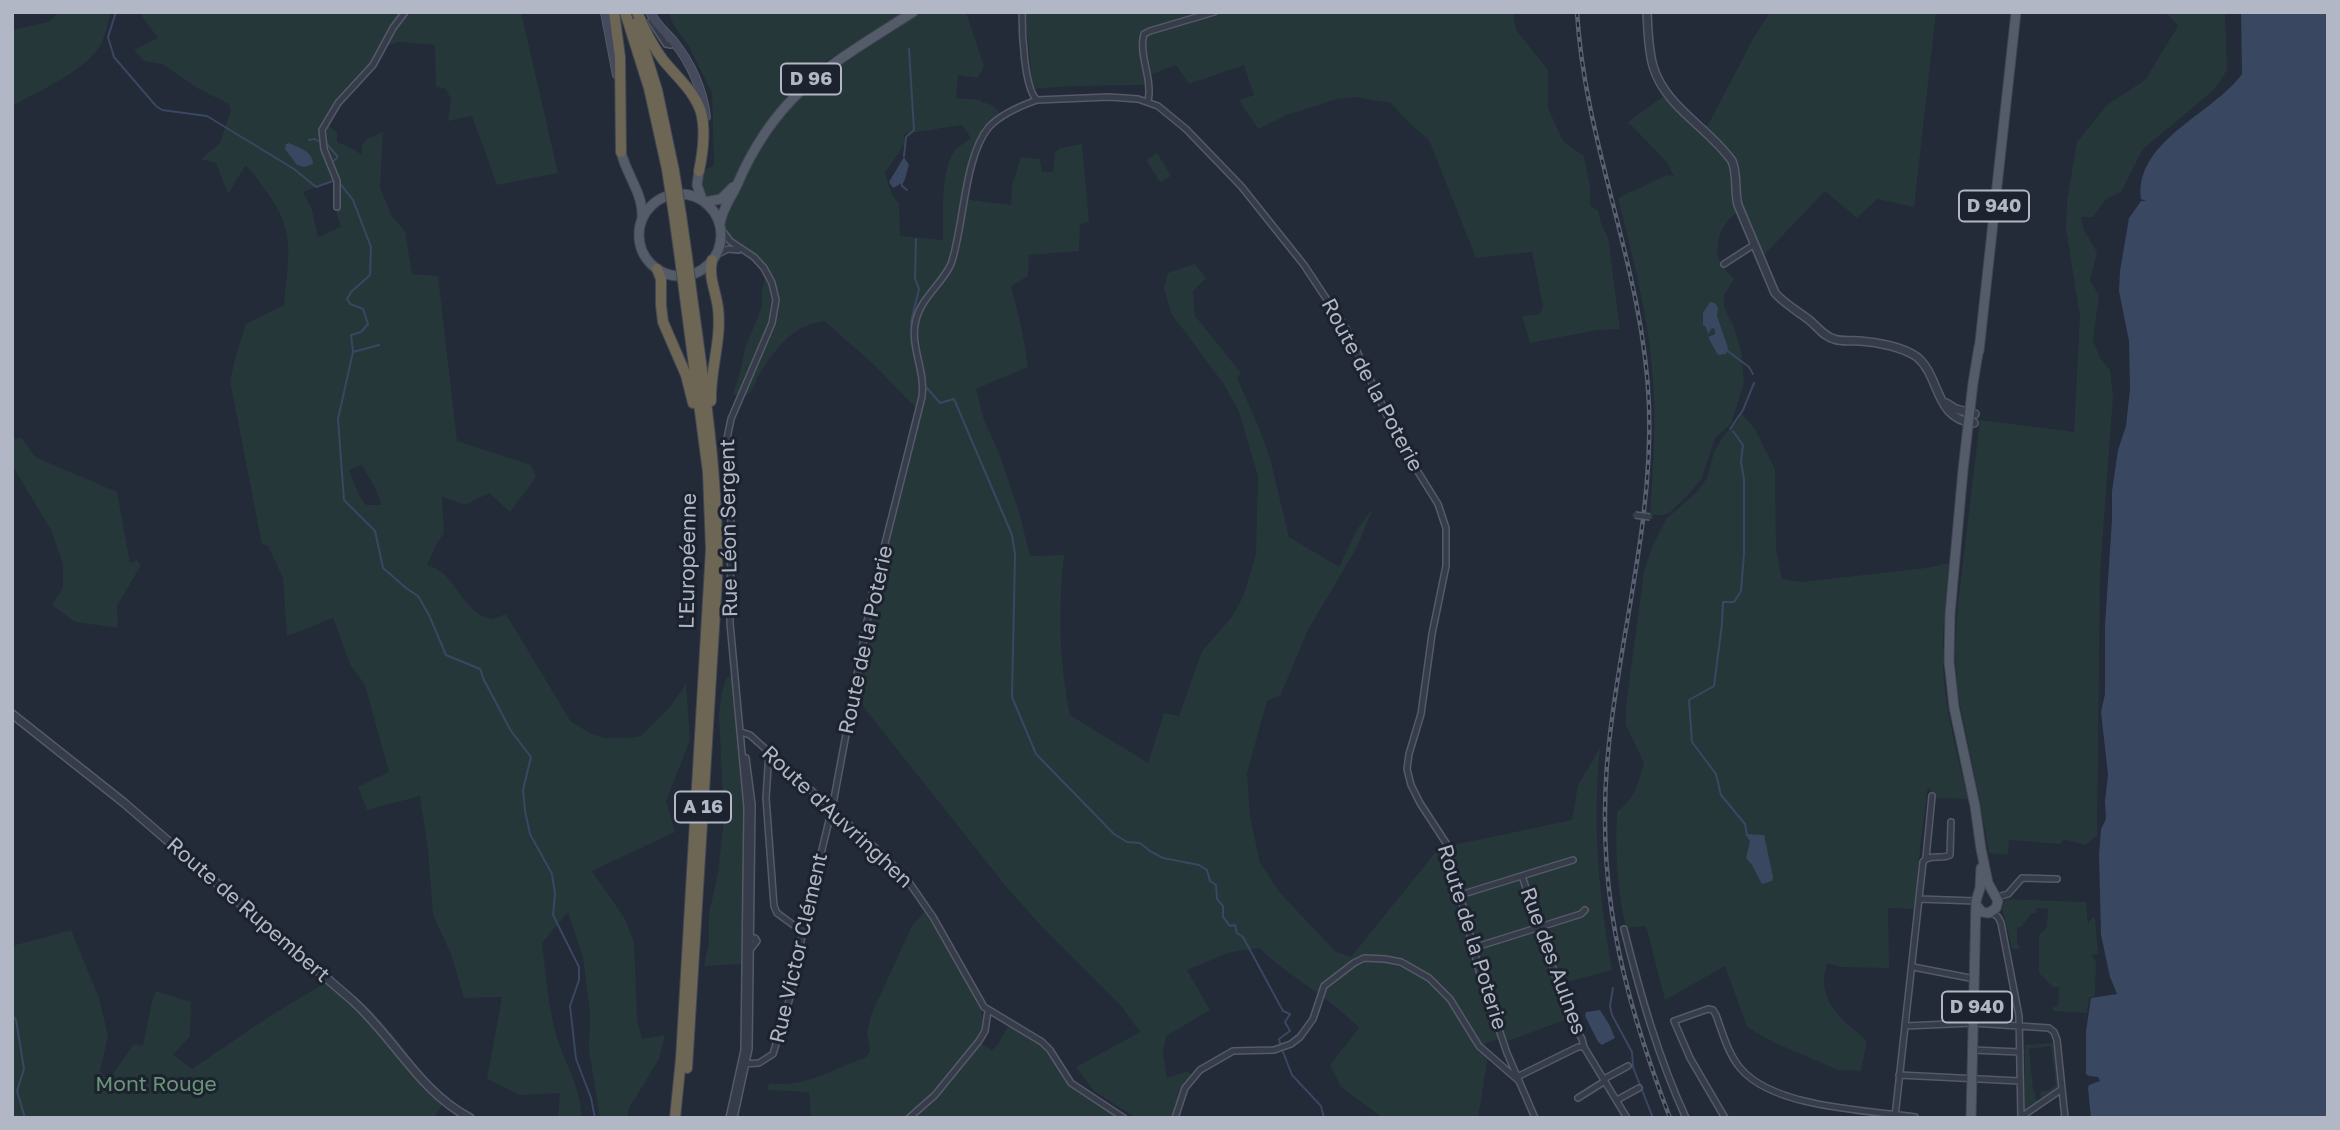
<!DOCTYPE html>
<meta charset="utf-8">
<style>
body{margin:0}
#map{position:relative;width:2340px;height:1130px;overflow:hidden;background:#232a38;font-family:"Golos Text",sans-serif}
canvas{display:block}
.frame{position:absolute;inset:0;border:14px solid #b1b7c5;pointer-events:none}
</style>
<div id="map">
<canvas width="2340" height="1130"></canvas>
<div class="frame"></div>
</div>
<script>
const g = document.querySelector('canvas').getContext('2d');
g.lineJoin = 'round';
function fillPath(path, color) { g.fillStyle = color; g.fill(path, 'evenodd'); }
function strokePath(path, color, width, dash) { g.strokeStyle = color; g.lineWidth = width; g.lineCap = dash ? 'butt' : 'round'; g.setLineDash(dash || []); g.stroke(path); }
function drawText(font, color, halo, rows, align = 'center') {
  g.font = font + ' "Golos Text",sans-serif'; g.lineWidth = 6; g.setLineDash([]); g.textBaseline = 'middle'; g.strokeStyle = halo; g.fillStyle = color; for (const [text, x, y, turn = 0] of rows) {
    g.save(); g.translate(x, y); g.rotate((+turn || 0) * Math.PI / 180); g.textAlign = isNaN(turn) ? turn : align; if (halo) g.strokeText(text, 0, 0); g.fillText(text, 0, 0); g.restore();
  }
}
fillPath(new Path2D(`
 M60 12H111C108 22 106 34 101 44 87 70 38 92 12 106V30L48 22Z
 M139 12H521L558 173 497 185 472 116 448 121 451 100 446 89 436 87 435 45 399 42 388 45 377 66 359 79 326 123 337 133V142L353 149 362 155V146L367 139 383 132 380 188 392 216 405 231 412 274 438 276 457 441 531 465 536 477 510 512 489 493 465 505 442 497 444 533 437 543 427 565C457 572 460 613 492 619L506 614 571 722 592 734 605 738H631L641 736 670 707 686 684 690 740 666 801 675 832 592 871 625 919 634 942 637 1020 642 1039 665 1035 659 1059 629 1108 627 1118H600L589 1050 590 1013 583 957 568 912 542 943C546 974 548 1005 556 1035 564 1062 582 1088 581 1118H558L560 1093 520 1095 487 1079 502 997 464 998 451 954 433 915 428 850 420 796 367 810 358 787 389 772 365 685 350 664 333 618 287 636 283 578 268 546 262 544 230 381 236 355 246 324 284 305C288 257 297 232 266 191 259 182 255 173 245 166L228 194 216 163 201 159 220 143 231 110 229 104 199 89 162 64 144 61 134 50 158 38ZM334 179 337 190 335 209 341 227 318 237 312 210 303 192 332 181ZM362 465 375 488 382 505H366C355 491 356 485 349 470Z
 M668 12H908L794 80 784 101 771 117 748 155 734 181 718 197 709 199C699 191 701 182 704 170L714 166 712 93 689 46 674 26Z
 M921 12H966L984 66 978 78 958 75 956 98 981 100V102C994 104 998 109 1004 120 977 134 973 173 969 200L1011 205 1012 185 1021 157 1040 159 1042 172H1053L1055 152 1060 148 1082 144 1089 221 1080 224 1079 251 1029 255 1028 276 1011 286 1022 330 1028 367 976 389 984 420 999 453 1020 515 1030 556 1064 555C1058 609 1059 662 1070 715L1148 763 1164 713 1179 716 1202 651 1231 618 1243 597 1256 554 1258 476 1239 412 1225 386 1171 313 1164 288 1168 273 1195 264 1206 278 1193 291 1195 316 1241 373 1237 378 1257 423 1270 458 1289 537 1339 567 1358 528 1373 508 1357 547 1308 630 1280 696 1267 701 1247 773 1250 816 1260 863 1281 894 1336 952 1351 957 1439 848 1572 820 1578 785 1600 748C1592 823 1599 896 1612 970L1556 985 1565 1020 1505 1042 1504 1037 1478 1046 1488 1056 1478 1118H1383L1341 1087 1330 1065 1359 1028C1330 997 1290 978 1259 948L1231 952 1187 970 1210 1010 1166 1036 1163 1054 1167 1078 1188 1071 1191 1075 1184 1083 1173 1118H1136L1094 1091 1076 1067 1140 1032 1122 1007 1043 928 1004 884 854 695 872 595 917 409 870 361 824 321C793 325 776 348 760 373 755 382 753 391 745 397L733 394 741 369 745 348 762 307V289L766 276 758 266 747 257 751 251C736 244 722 234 725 216 744 178 761 137 790 105 826 66 878 42 921 12ZM962 125 971 138C967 141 961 145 957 148 940 165 943 217 943 240L900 236 899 203 892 195 885 173 905 143 904 134Z
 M1025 12H1513L1516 30 1548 70V108L1563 141 1584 156 1590 186V206L1598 210 1601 223 1608 238 1620 329 1597 330 1530 343 1522 316 1540 314 1543 307 1532 252 1476 258 1429 140 1404 118 1391 103 1355 97 1337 99 1287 115 1258 129 1239 100 1254 95 1244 65 1189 84 1176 65 1150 75 1151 84 1144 85 1069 86 1033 89Z
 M1770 12H1936L1914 207 1877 199 1857 218 1825 191 1764 255 1758 256 1737 213C1722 222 1714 243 1719 260 1722 267 1729 274 1734 279L1724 295V307L1734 327 1741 351 1744 383 1731 424 1715 438 1702 478 1689 494 1669 513 1663 515H1650C1653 466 1657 417 1652 368 1647 311 1632 254 1618 198L1667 175 1674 176 1666 161 1628 122 1665 95 1701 131 1709 123 1753 39Z
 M2165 12H2225L2227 70 2215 89 2143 149 2121 192 2105 200 2093 217H2081L2084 230 2097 252 2090 280 2099 296 2093 340 2100 358 2110 370 2113 396 2100 573 2097 836 2085 845 2063 839 2061 844 2009 840 2008 855 1989 853 1979 796 1958 695 1955 651 1958 603 1980 420 2074 432 2080 316 2066 229 2067 202 2077 142 2107 105 2145 80 2178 26Z
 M1157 153 1171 176 1160 182 1146 160Z
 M1741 413 1755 429 1775 469 1776 549 1782 579 1802 582 1926 568 1949 563C1945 603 1941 642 1944 682 1948 722 1959 761 1968 799L1936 798 1928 787 1921 839 1915 909 1888 908 1889 968 1841 967 1827 963C1815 1001 1841 1018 1867 1041L1861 1071 1838 1070 1773 1042 1747 1027 1725 966 1665 1000 1646 926 1626 928C1617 889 1615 851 1617 811 1634 802 1639 780 1644 763L1626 725V707L1644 571 1653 545 1666 519 1698 491 1707 478 1714 452 1724 435 1738 421Z
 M22 438 35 457 117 492 130 563 137 560 141 565 117 606 118 628 75 622 52 605 63 587V564L51 530 12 465V439Z
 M732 675 742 792 744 794 742 964 704 966 709 942V913L718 873 724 819 719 715 722 692 726 679Z
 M2005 899 2086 902 2088 924 2092 918H2095L2098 954 2091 955 2096 962 2095 993 2094 997H2089L2087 1013 2053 1011V1007L2058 1006 2059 987H2053L2039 973V935L2047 927 2048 909 2037 908 2036 913H2032L2021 927H2017V944L2021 947 2019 949H2012L2002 908Z
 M925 911 981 1010 983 1017 980 1043 992 1050 998 1044 1009 1024 1044 1048 1067 1085 1118 1118H811L809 1092 767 1090 769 1083C802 1089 836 1068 866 1057L870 1051 867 1033 871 1015 912 926Z
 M71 930 99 998 108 1036 100 1071 108 1081 134 1044 143 1046 151 1006 156 991 191 1002 190 1036 173 1055 192 1069 270 1016 332 979 371 1010 399 1042 430 1084 447 1097 434 1118H12V946Z
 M2054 1043 2058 1088 2041 1099 2040 1092 2049 1090 2056 1085 2051 1046 2029 1049 2033 1090 2035 1093 2037 1102 2025 1110V1045Z`), '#26373a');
fillPath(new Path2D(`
 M2241 12H2328V1118H2091L2088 1088 2089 1085 2100 1081 2098 1077 2089 1076 2086 1074V1031L2091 998 2117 994 2110 977 2101 935 2099 855 2101 829 2106 819 2105 801 2108 775 2101 712 2105 694V625L2112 520V491L2118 450 2126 426 2130 389 2129 341 2119 291 2120 271 2129 218 2141 201H2146L2141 199C2134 141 2213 114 2242 74Z
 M289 143C299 148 313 151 313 164L304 167 297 165 285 149 286 144Z
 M904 157 909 165 904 182 893 188 889 182Z
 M1710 302 1715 303 1718 308 1717 316 1728 348 1726 354 1718 355 1708 337 1715 334V329L1712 328 1708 334 1706 327 1703 325V313Z
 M1745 834 1764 835 1773 877 1772 881 1762 884 1752 865 1746 858 1750 841Z
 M1600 1010 1610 1026 1615 1038 1602 1045 1598 1042 1585 1016 1586 1012Z`), '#394761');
strokePath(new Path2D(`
 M116 12 108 37 114 57 156 106 162 110 207 116 294 169 316 187 333 181
 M309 140 315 139 320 142
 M326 143 337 156V158L332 162
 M904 156 906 137 914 130 909 49
 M339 182 353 200 371 247 370 275 351 292 347 299 350 304 363 309 368 324 361 332 351 335 353 352 338 419 344 500 375 531 383 568 406 588 418 596 429 615 446 655 480 669 484 680 511 731 531 757 523 790 525 811 530 834 552 874 555 894 553 915 579 967V980L570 1006 576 1059 591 1098 595 1118
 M902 183V186L907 190
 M912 331 911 322 919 289 915 278 916 239
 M1725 349 1749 367 1753 374
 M353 352 379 345
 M927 388 940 403 954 399 1012 535 1015 554 1012 697 1036 754 1114 834 1127 842 1140 843 1150 851 1163 858 1199 865 1207 870 1210 881 1216 885 1217 899 1223 906V917L1230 926 1235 925 1237 933 1243 937 1283 1011 1290 1014 1285 1022 1290 1031 1279 1039 1281 1047
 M1730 429 1743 410 1754 383
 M1733 431 1743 445 1741 462 1744 479V554L1741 591 1734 602H1723L1722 624 1714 686 1689 700 1692 742 1716 774 1721 795 1745 824 1747 834
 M1613 988 1610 1006 1612 1015 1632 1052 1633 1067 1653 1118
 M12 1014 16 1020 24 1069 17 1091 25 1118
 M1283 1052 1292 1075 1321 1106 1324 1118`), '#394761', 2);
const minor = new Path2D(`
 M1022 12C1022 31 1024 89 1037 100
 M651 21 666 44 671 45 674 42
 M1148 101C1153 79 1138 54 1144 34L1150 31 1214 12
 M337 207V181L324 149 322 130 338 103 373 65 393 28 405 12
 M721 229 730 241 754 257 764 268 772 283 776 300 772 323 731 419 725 448 731 522 730 623 747 807 744 1050 729 1118
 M716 255 728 249 738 250
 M1724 264 1755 244
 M741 732 750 735 882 854 906 878 933 917 984 1007 1042 1042 1050 1050 1071 1083 1124 1118
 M769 752 766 798 774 906 777 913 803 932
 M1926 858 1932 796
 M1522 876 1569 1016 1582 1039 1584 1047
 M1460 895 1573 860
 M1997 897 2008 894 2022 878 2057 879
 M1919 899 1976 901
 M1991 912 1998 917 2001 923 2019 1016 2021 1118
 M1624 929C1640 993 1658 1057 1686 1118
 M749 938H755L757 941 750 950
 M1473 948 1581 914 1585 910
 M1913 967 1975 979
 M1905 1026 1973 1023 2049 1028 2054 1032 2057 1040 2065 1118
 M1972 1050 2020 1052
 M742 1064 759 1063 773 1054 791 994 805 920 833 804 872 595 922 397C926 371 909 345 916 320 921 298 942 284 951 264 964 227 964 156 989 127 1001 114 1020 106 1037 100L1109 97 1138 99 1158 106 1186 129 1241 186 1304 265 1347 330 1400 443 1438 504 1446 528V566L1432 634 1421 714 1409 754 1407 769 1411 785 1420 803 1448 846 1479 971 1507 1053 1535 1118
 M1899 1075 2020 1081
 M1517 1077 1578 1047H1584L1627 1118
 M1604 1079 1628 1066
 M1578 1098 1605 1081
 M1617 1100 1639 1088
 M1895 1117 1923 862C1930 853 1941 860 1950 855L1951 822
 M2021 1117 2062 1089
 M734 1118 749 1049 752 804 746 758
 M909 1118 935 1095 979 1041 985 1031 988 1011
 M1175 1118 1185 1088 1200 1070 1233 1051 1274 1050 1291 1044 1300 1037 1313 1019 1324 986 1354 963 1364 958 1385 959 1401 962 1429 978 1450 999 1479 1046 1518 1080
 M1725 1118 1690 1058 1674 1021 1708 1009 1713 1010 1716 1015C1723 1034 1728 1054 1741 1069 1775 1108 1866 1110 1915 1117`);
const tertiary = new Path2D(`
 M1647 12C1648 30 1648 48 1653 66 1665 107 1708 127 1732 161 1738 175 1734 190 1738 205L1775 293C1785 304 1796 310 1808 319 1817 326 1823 336 1834 339 1842 342 1852 340 1860 341 1877 342 1903 347 1917 357 1941 377 1934 419 1974 423
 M1946 403 1956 409 1975 414
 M12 714 123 802 353 1001C395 1039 419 1091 470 1118`);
const secondary = new Path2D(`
 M605 12 617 75
 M650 12C656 25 666 32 674 42 691 63 703 90 706 117`);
const primary = new Path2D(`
 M621 152C626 174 643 193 642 216
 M699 171 697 185 702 199
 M639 235a41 41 0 1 1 82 0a41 41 0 1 1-82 0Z
 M705 202 721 199 733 187
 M720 224C722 209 731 198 737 185 777 91 832 64 913 12
 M1979 351 2016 12
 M1977 906 1982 912 1989 913 1996 908 1998 901 1988 883 1981 849 1975 806 1954 707 1949 661 1950 614 1963 470 1973 383 1979 347
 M1971 1118 1976 901 1980 888 1981 868`);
const motorway = new Path2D(`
 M614 12 620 57 621 152
 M625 12 649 88 667 169
 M637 12C644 29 652 45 663 60 677 77 694 91 701 112 706 131 703 152 699 171
 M636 23 657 90 674 171
 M674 215 680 258
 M681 215 687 257
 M657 269 661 279V305L663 322 686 375 693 403
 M711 401C710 370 722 339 718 308 716 291 708 277 712 260
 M687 1068 717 579C719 484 705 391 692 297
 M675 1118 681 1059 711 549 708 472 685 297`);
strokePath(minor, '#545a67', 8);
strokePath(tertiary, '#545a67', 10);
strokePath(secondary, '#545a67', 10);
strokePath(primary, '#404652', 11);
strokePath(motorway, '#414754', 12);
strokePath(minor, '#363c49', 5);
strokePath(tertiary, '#363c49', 7);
strokePath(secondary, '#454b5c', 8);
strokePath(primary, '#545b69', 9);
strokePath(motorway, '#6e6654', 10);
const rail = new Path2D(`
 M1577 12C1585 147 1644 270 1649 406 1653 520 1621 630 1609 743 1594 881 1621 990 1670 1118`);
strokePath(rail, '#596070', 4.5);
strokePath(rail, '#1c222e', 2, [5]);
const minorBridge = new Path2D(`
 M1635 515 1650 517`);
const motorwayBridge = new Path2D(`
 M667 169 674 215
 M674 171 681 215
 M687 257 692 297
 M680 258 685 297`);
strokePath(minorBridge, '#545a67', 8, []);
strokePath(motorwayBridge, '#414754', 12, []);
strokePath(minorBridge, '#363c49', 5);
strokePath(motorwayBridge, '#6e6654', 10);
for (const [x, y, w] of [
 [811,79,60],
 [1994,206,70],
 [703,807,56],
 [1977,1007,70]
]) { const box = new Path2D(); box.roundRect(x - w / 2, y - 15.5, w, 31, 5); g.fillStyle = '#1c222e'; g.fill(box); strokePath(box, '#b1b7c5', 2); }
drawText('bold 19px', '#b1b7c5', null, [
 ["D 96",811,79],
 ["D 940",1994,206],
 ["A 16",703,807],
 ["D 940",1977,1007]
]);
drawText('21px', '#b1b7c5', '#1c222e', [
 ["Route de la Poterie",1372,385,62],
 ["Rue Léon Sergent",729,528,-91],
 ["L'Européenne",688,561,-89],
 ["Route de la Poterie",866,640,-78],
 ["Route d'Auvringhen",837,817,43],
 ["Route de Rupembert",248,910,41],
 ["Route de la Poterie",1472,937,73],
 ["Rue Victor Clément",799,948,-77],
 ["Rue des Aulnes",1553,961,70]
]);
drawText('21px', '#6a9477', '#1c222e', [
 ["Mont Rouge",156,1084]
]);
</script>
